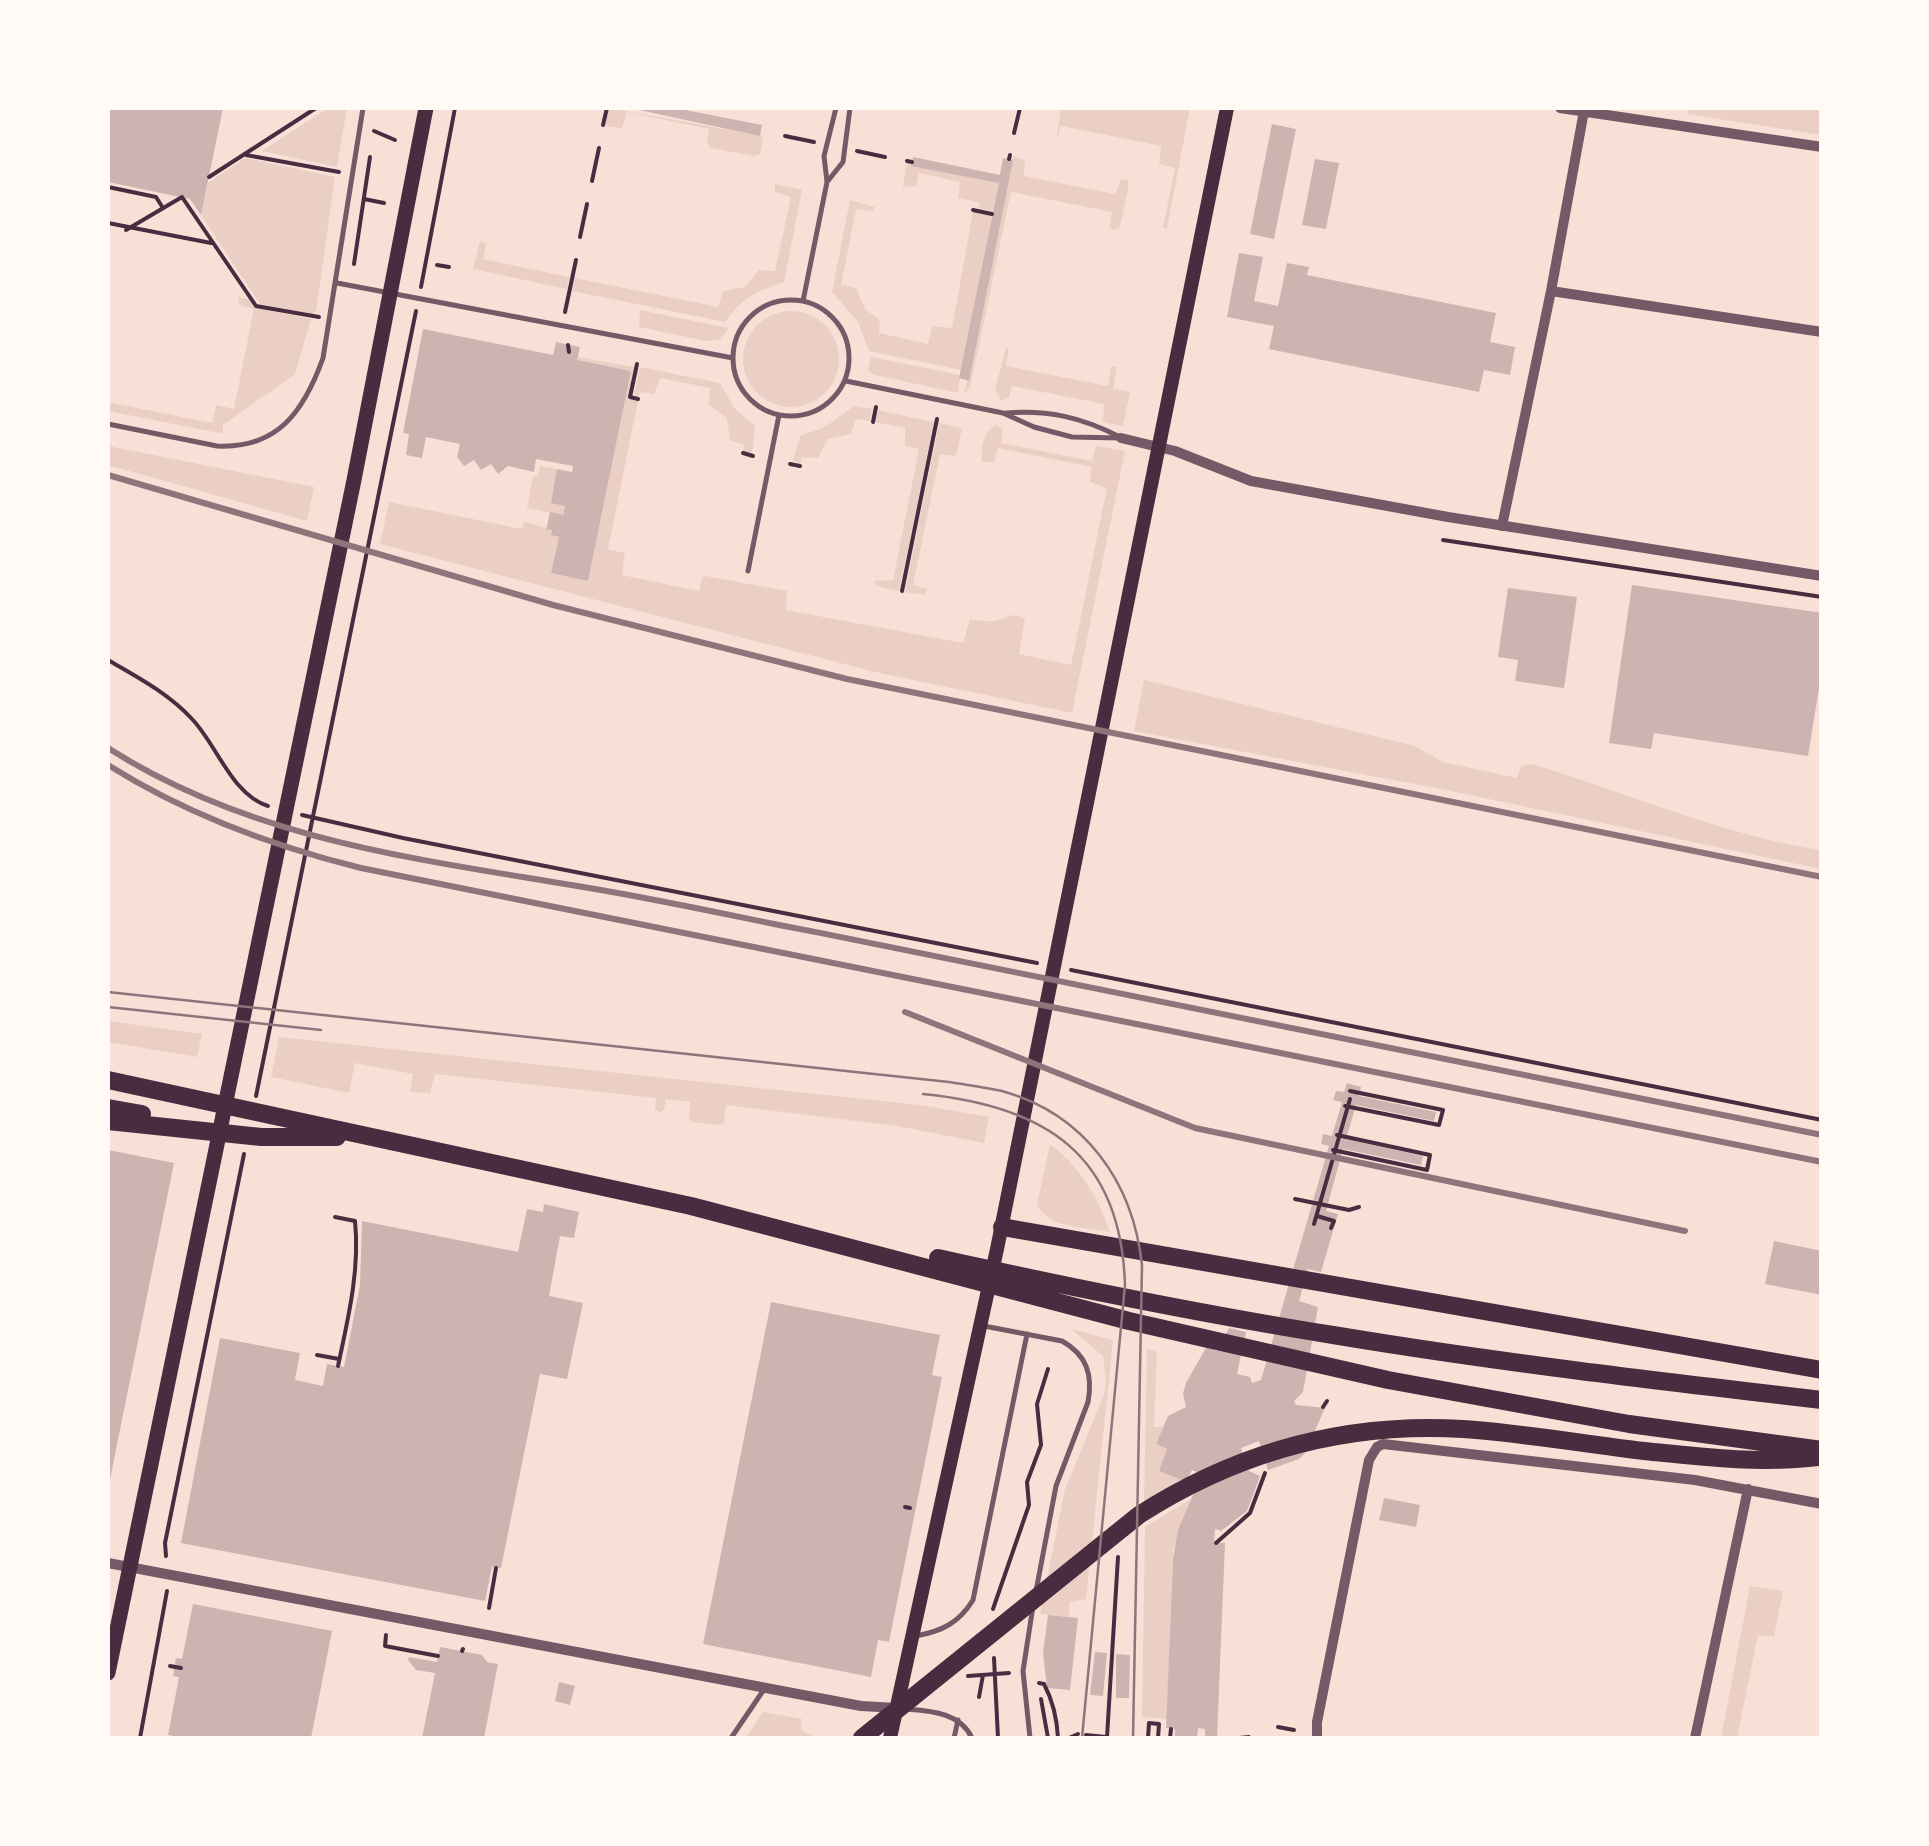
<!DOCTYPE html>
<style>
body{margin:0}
#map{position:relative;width:1929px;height:1846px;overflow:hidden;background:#f7e1d7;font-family:Manrope,sans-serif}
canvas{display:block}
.frame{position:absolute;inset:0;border:110px solid #fffaf5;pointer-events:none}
</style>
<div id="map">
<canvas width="1929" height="1846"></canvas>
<div class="frame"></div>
</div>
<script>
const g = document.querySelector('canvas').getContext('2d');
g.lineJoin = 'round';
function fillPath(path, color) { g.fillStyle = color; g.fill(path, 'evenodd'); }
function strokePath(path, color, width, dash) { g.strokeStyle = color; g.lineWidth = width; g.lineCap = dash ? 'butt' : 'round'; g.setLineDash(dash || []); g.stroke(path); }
fillPath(new Path2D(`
 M328 108H347L337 167 262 151Z
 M609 108 763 136 760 154 754 156 711 148 707 143 709 129 627 112 622 128 605 126Z
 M1061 108H1190L1167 228H1163L1175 168 1159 164 1161 146 1061 126 1056 141Z
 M1688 108H1821V135L1687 114Z
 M1013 156 1025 160 1024 176 1115 194 1121 179 1128 180 1129 184 1120 227 1114 230 1110 228 1112 212 1011 192 970 388 964 394Z
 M245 158 335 177 316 311 312 314 260 304 201 215 208 183Z
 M906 164 999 183 993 211 979 208V202L958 198 960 182 919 173 916 186 903 187Z
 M775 184 802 190 784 282C759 290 739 299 726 322L572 291 575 278 718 307 723 291 745 287 759 270 775 271 791 197 775 192Z
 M850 200 875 207 872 211 856 209 841 285 856 288 865 309 880 320 879 333 928 344 932 326 952 328 973 212 992 216 961 370 869 351 858 322 832 292Z
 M480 241 486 243 483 259 569 277 567 289 473 269Z
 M238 297 249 299 256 307 311 319 295 374 223 425V432L219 433 108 411V402L212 423 216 405 234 409 254 309 239 305Z
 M640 310 729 328 719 340 706 341 639 327Z
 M743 359a48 48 0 1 1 96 0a48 48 0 1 1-96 0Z
 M1006 347 1009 350 1006 366 1108 386 1111 367 1117 366 1113 389 1130 392 1123 426 1103 422 1104 404 1012 386 1009 398 1001 401 995 390Z
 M577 357 634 367 628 399 638 401 608 549 625 553 622 575 699 591 703 576H706L787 591 786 610 963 643 970 619C978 620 987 622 995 621 1008 618 1013 611 1025 619L1019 654 1071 665 1107 488 1090 482 1091 467 998 448 994 462H982C981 449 983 430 997 425L1003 429 1001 443 1092 461 1096 446 1125 451 1072 713 875 672 380 544 389 502 522 529 524 521 552 530 551 535 559 537 551 573 588 580 631 371 577 360Z
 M871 357 960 375 958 393 875 375 868 371Z
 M640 367 720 383 735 409 755 426 752 453 743 451 744 445 730 440 727 418 708 404 710 388 660 378 654 394 640 392 639 396 634 395Z
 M854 406 872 409 870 421 856 419 851 434 828 439 818 458 802 457 800 463 793 461 800 436 825 427Z
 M878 410 934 422 899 591 877 586 874 581 893 580 919 449 905 446V428L875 422Z
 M939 423 962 428 957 454 954 456 940 454 913 585 928 589 924 595 905 592Z
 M108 446 314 487 307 521 108 465Z
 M540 466 557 469 565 506 563 515 527 508 533 476H538Z
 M1144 680 1415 746 1443 762 1517 778 1521 766 1532 764C1629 793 1721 835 1821 850V869L1446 790 1134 731Z
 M108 1021 202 1034 197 1057 108 1042Z
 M279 1037 920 1105 989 1117 984 1143 897 1126 726 1105 724 1123 720 1125 692 1122 689 1119 690 1102 666 1099 664 1110 659 1113 655 1109 656 1098 435 1074 430 1093 410 1092 413 1074 355 1063 349 1093 271 1077Z
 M1050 1144C1081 1168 1097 1195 1110 1232 1085 1227 1050 1229 1037 1205Z
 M1071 1329 1113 1340 1086 1599 1070 1602 1069 1617 1040 1614 1065 1489 1104 1395 1106 1381 1103 1356Z
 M1147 1349 1157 1352 1154 1427H1163L1156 1444 1167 1449 1159 1471 1180 1480 1144 1502Z
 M1191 1499 1173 1550 1167 1719 1142 1717 1145 1527Z
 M1750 1586 1783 1591 1774 1637 1758 1635 1737 1738H1721Z
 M763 1712 802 1719 801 1730 817 1738H746Z`), '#ebcfc5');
fillPath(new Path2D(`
 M108 108H223L201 215 190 199 108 182Z
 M630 108H675L762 125 760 136Z
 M1272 124 1296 129 1274 239 1250 234Z
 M913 157 1000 175 1003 158 1013 160 969 381 959 378 999 183 911 166Z
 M1315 159 1339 163 1326 229 1302 225Z
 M1239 253 1263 257 1254 301 1278 306 1287 263 1309 267 1307 275 1496 313 1490 342 1515 347 1510 375 1484 370 1479 392 1269 349 1274 326 1227 317Z
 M423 329 553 355 556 342 580 347 577 360 631 371 588 581 551 573 559 537 551 535 552 530 546 529 547 526 550 512 563 515 565 506 551 503 557 469 572 472 573 466 536 459 534 472 508 466 498 474 491 464 481 470 474 460 464 466 457 457 460 444 426 437 422 458 406 455 409 434 403 433Z
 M1632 585 1822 613V669L1808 756 1654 733 1651 749 1609 743Z
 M1508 588 1577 597 1564 688 1515 681 1518 660 1498 657Z
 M1347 1083 1361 1087 1359 1096 1436 1112 1434 1121 1356 1105 1346 1139 1423 1156 1421 1165 1343 1149 1326 1211 1338 1214 1321 1272 1308 1269 1299 1301 1318 1307 1303 1392 1294 1401 1296 1405 1325 1408 1305 1453 1299 1459 1268 1470 1259 1441 1241 1448 1249 1471 1260 1476 1247 1511 1221 1531 1215 1529 1214 1543H1225L1217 1738H1205V1729L1198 1728 1197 1738H1175V1729L1166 1728 1173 1559 1178 1530 1202 1474 1192 1470 1186 1482 1159 1471 1167 1449 1156 1444 1168 1416 1186 1407 1183 1393 1186 1383 1207 1346 1217 1351 1229 1328 1246 1332 1237 1374 1250 1377 1252 1383 1261 1380 1329 1146 1321 1144 1323 1134 1332 1136 1342 1102 1333 1100 1336 1091 1344 1092Z
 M108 1150 174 1163 109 1484 108 1483Z
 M544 1204 579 1212 574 1238 560 1236 549 1296 583 1303 567 1379 540 1374 501 1568 492 1567 485 1601 181 1543 220 1338 300 1353 295 1380 323 1386 327 1364 344 1367 360 1285 362 1221 518 1252 527 1209 543 1212Z
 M1774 1241 1822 1251V1295L1765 1284Z
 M771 1302 940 1335 932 1375 942 1377 889 1642 878 1640 871 1677 703 1644Z
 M1384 1498 1420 1505 1416 1527 1379 1520Z
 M193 1604 332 1631 311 1738H187L168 1735 179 1677 173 1676 176 1658 182 1659Z
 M1048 1615 1078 1618 1070 1690 1047 1688 1043 1653Z
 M440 1647 482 1655 487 1662 498 1664 484 1738H422L435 1673 416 1670 408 1660 409 1657 437 1662Z
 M1095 1652 1107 1653 1103 1696 1090 1695Z
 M1116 1654 1130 1655 1129 1698H1116Z
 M559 1682 575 1686 570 1705 555 1701Z`), '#ccb4b1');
strokePath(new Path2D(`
 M603 125 607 108
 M374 131 395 140
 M1014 133 1020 108
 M785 136 814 142
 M857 151 885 157
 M246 155 339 172
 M1009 159 1010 155
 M907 161 912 162
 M209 177 316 108
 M592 181 599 148
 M108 187 156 197 163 208
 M364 199 384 203
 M973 210 992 214
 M108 223 211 243
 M126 230 182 197 256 306 319 317
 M580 237 587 204
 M354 264 370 157
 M437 265 449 267
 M421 287 455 108
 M565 312 576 260
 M568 345 569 352
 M637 364 630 397 638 399
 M873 422 876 407
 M743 453 753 456
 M790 464 800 466
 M1443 540 1822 597
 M902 591 937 419
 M108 660C137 677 168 693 192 719 217 745 232 795 268 806
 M302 815 403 838 1037 963
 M1071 970 1822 1120
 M256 1096 416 311
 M1345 1106 1439 1125 1443 1110 1350 1091
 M1333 1150 1427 1170 1430 1155 1337 1135
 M1295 1199 1349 1210 1359 1207
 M1317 1216 1334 1221 1331 1228
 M335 1217 355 1221C360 1270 348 1319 338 1366
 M1314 1224 1350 1099
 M317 1355 339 1359
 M1323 1407 1327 1401
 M905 1507 910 1508
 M1216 1543 1250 1513 1265 1473
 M166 1556 165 1543 244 1154
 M489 1608 496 1568
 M993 1609 1029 1505 1027 1482 1041 1445 1037 1404 1048 1369
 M386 1635 385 1646 438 1656
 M462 1651 463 1649
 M994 1658 998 1738
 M170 1666 181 1668
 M968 1676 1009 1673
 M1039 1683 1044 1684C1053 1701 1057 1719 1058 1738
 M979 1697 983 1675
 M1041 1699 1048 1738
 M1278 1727 1294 1730
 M1086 1735 1106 1737
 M1107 1737 1118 1557
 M140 1738 167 1591
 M1069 1738 1078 1734
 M1148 1738 1149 1723 1159 1724 1158 1738
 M1170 1738 1171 1729
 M1239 1738 1249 1737`), '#4a2c40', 4);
strokePath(new Path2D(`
 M827 182 843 162 850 108
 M337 283 733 358
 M733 358a58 58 0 1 1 116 0a58 58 0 1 1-116 0Z
 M803 301 827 182 824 156 836 108
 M846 381 1003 413 1034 427 1072 437 1120 438
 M1006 413C1049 410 1081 417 1120 437
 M108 424 217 446C278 449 304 411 323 358L363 108
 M748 571 779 415
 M984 1326 1062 1341C1087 1355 1093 1375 1088 1402L1056 1486 1036 1591
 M916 1636C942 1631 959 1623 973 1600L1027 1334
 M905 1709C930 1711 960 1712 972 1738
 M731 1738 765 1688
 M954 1738 958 1720
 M1030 1738 1023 1671 1033 1606`), '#755966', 5);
strokePath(new Path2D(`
 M1560 108 1822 147
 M1551 291 1822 332
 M1121 438 1175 451 1251 481 1448 517 1822 576
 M1502 526 1551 291 1584 111
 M108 1563 861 1706 897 1708
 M1317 1738V1722L1369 1460 1377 1447 1383 1444 1695 1480 1822 1504
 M1695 1738 1748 1489`), '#755966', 10);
strokePath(new Path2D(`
 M890 1738 997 1249 1227 108`), '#4a2c40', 14);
strokePath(new Path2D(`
 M108 1673 354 480 426 108`), '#4a2c40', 15);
strokePath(new Path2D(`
 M108 1080 691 1206 1129 1321 1388 1380 1629 1424 1822 1450
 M108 1108 142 1114
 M108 1121 261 1137H337
 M1002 1227 1822 1370
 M938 1258C1069 1287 1201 1314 1333 1335 1495 1362 1658 1381 1822 1400
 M862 1738 1139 1515C1237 1452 1346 1422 1463 1429 1523 1433 1584 1444 1644 1451 1702 1457 1759 1464 1818 1457`), '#4a2c40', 18);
strokePath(new Path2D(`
 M108 992 949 1082C967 1085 985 1087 1002 1091 1085 1114 1133 1182 1142 1265L1133 1738
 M108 1007 321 1030
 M923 1094C1045 1106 1121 1154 1125 1285L1082 1738`), '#8f747c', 2.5);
strokePath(new Path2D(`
 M108 475 553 605 847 679 1822 877
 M108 748C249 838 409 858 571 885 641 896 710 911 779 925 1127 992 1474 1064 1822 1135
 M108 765C186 814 272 846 361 868L1822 1162
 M905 1012 1195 1128 1685 1231`), '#8f747c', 6);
</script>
